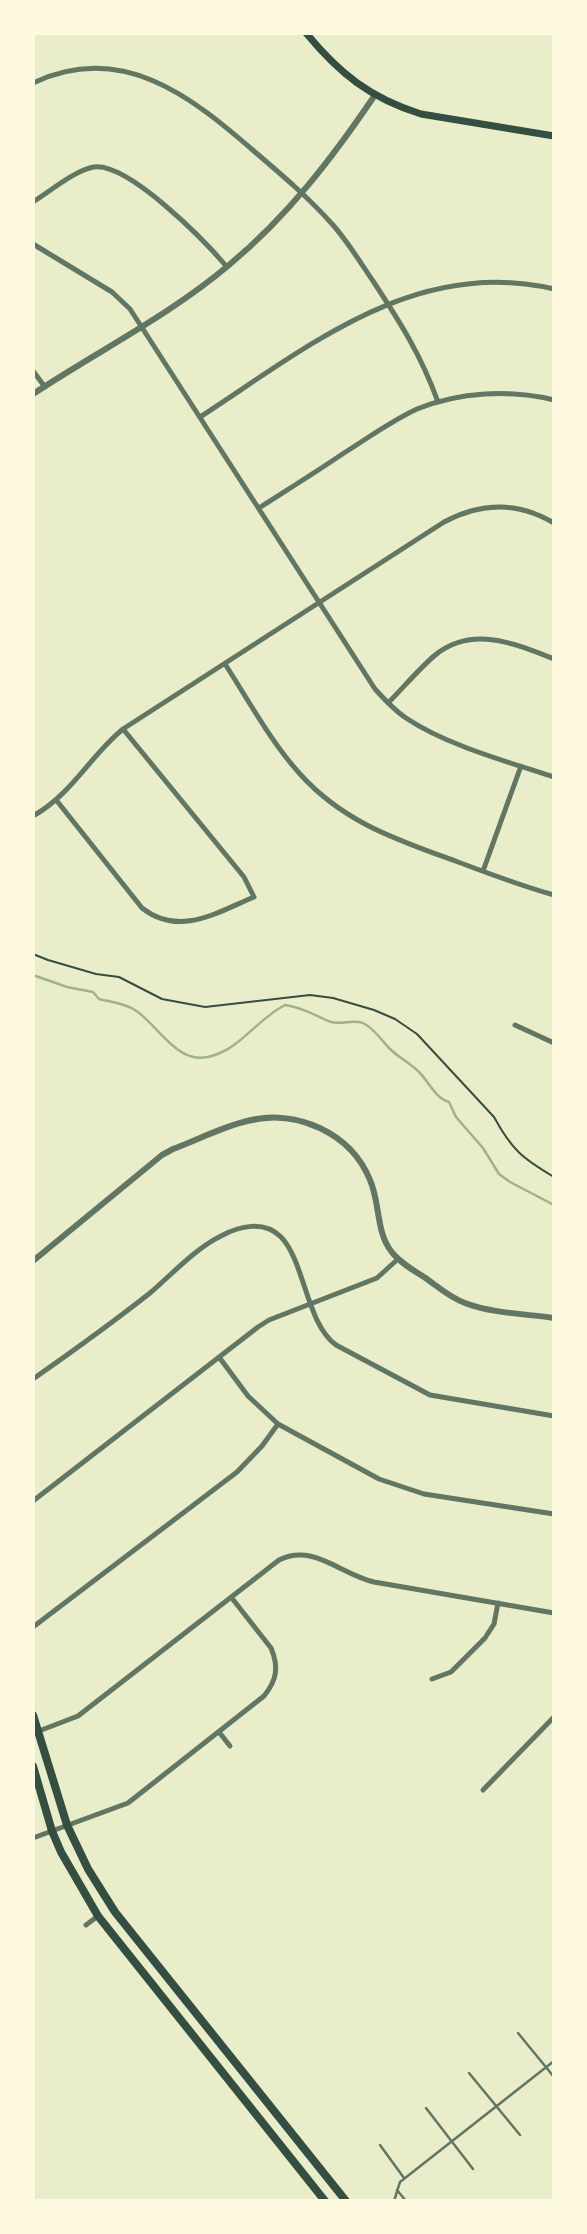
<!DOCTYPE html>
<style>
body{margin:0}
#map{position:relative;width:587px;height:2234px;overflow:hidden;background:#e9edc9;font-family:Arial,sans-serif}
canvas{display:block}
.frame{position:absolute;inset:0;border:35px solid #fefae0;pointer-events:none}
</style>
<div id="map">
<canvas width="587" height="2234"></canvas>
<div class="frame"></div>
</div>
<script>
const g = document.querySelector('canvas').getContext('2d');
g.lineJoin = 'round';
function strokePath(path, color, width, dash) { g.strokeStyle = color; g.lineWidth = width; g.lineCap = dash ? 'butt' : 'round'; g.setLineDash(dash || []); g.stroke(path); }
strokePath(new Path2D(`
 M33 975 67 987 93 992 99 999C111 1002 124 1003 135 1010 160 1026 178 1069 215 1055 242 1046 259 1018 285 1005 303 1007 315 1016 331 1022 342 1025 352 1019 363 1023 375 1029 381 1040 390 1049 398 1057 410 1063 419 1072 429 1082 435 1098 449 1102L456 1117 483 1148 499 1174 510 1182 554 1205`), '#a3b18a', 2.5);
strokePath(new Path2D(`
 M33 954 48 960 96 974 119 977 162 999 205 1007 310 995 333 998 374 1010 395 1019 417 1034 494 1117C512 1150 522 1158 554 1177`), '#344e41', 2);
strokePath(new Path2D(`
 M518 2033 554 2077
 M469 2073 520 2135
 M426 2108 473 2169
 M380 2145 404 2178
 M397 2190 406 2201
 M394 2201 400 2182 554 2061`), '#617663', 2.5);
strokePath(new Path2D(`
 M33 83C121 41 191 96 255 152 282 175 309 198 333 225 348 242 360 262 373 281 400 322 421 355 438 402
 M33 202C49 192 77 169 94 167 129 163 205 241 227 267
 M33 244 112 292 130 309 375 689C384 699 394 710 406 718 446 745 508 762 554 777
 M33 371 45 387
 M200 417C308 347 416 256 554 289
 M259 508C287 490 316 472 344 453 368 438 391 421 417 409 459 392 510 389 554 400
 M225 664C249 701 271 742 300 774 344 823 398 840 458 862 490 874 521 886 554 895
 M388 703C403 688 418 670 434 656 471 625 514 643 554 659
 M57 801 142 908C179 937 216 913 254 897L244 877 123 729
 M33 816C71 795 90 756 123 729L444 522C481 502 517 501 554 523
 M483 871 521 766
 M515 1025 554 1043
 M219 1357 248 1396 278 1424 379 1479 424 1494 554 1514
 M33 1379C73 1351 112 1323 150 1293 171 1275 196 1248 221 1236 239 1226 264 1220 281 1237 305 1262 306 1323 336 1345L430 1395 554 1416
 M33 1501 258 1327 269 1320 377 1278 398 1259
 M33 1627 237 1472 262 1446 278 1424
 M432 1679 451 1672 485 1638 494 1624 498 1603
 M39 1731 78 1716 279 1560C313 1543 340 1574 374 1582L554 1613
 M219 1732 230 1746
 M483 1790 554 1717
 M33 1838 128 1803 264 1696C277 1680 279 1667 271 1648L231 1597
 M86 1925 98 1916`), '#617663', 5);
strokePath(new Path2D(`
 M33 394C98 351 170 315 229 265 288 216 333 157 375 95
 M33 1261 162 1155 173 1149C197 1140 222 1127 247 1121 296 1108 351 1133 370 1180 380 1202 376 1232 391 1251 399 1262 413 1270 424 1277 437 1286 450 1298 465 1303 490 1313 526 1314 554 1318`), '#617663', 6);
strokePath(new Path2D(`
 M306 33C340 74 370 98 421 114L554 136`), '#344e41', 7);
strokePath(new Path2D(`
 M33 1715 67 1825 88 1869 115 1912 346 2201
 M33 1766 52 1831 61 1852 98 1916 325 2201`), '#344e41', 8);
</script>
